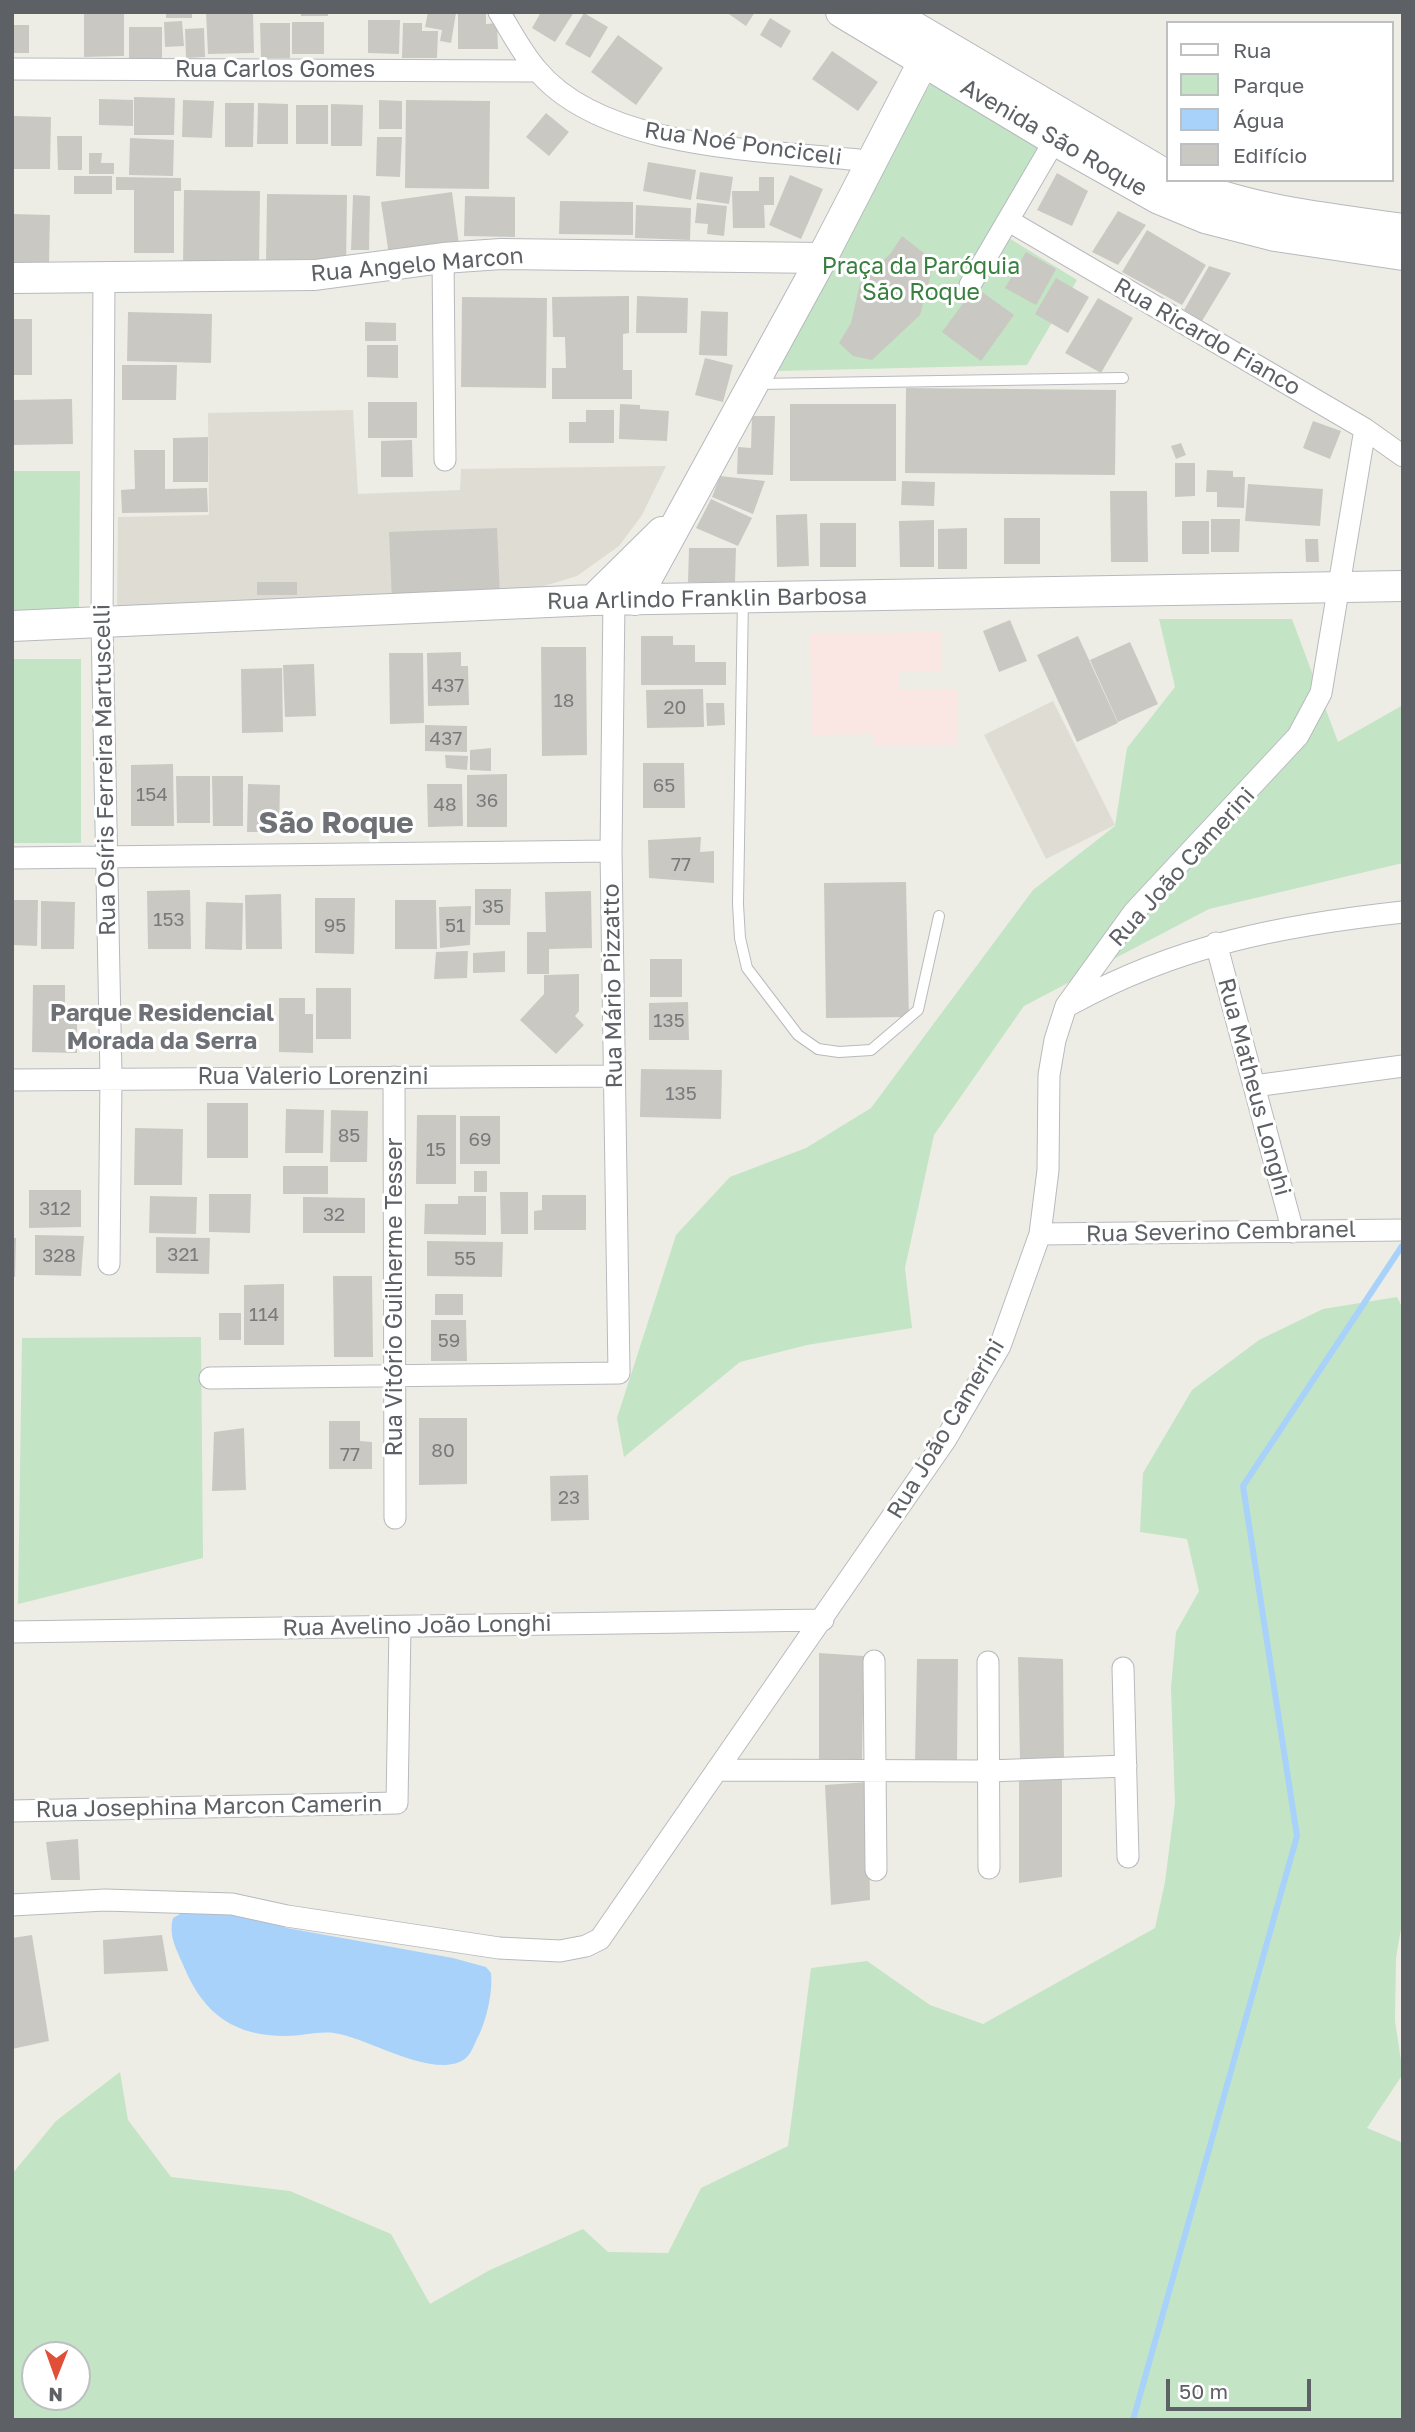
<!DOCTYPE html>
<meta charset="utf-8">
<style>
body{margin:0}
#map{position:relative;width:1415px;height:2432px;overflow:hidden;background:#eeede5;font-family:"Golos Text",sans-serif}
canvas{display:block}
.frame{position:absolute;inset:0;border:14px solid #5d6065;pointer-events:none}
.legend{position:absolute;left:1166px;top:21px;width:228px;height:161px;box-sizing:border-box;background:#fff;border:2px solid #bebfc1;margin:0;padding:9px 12px;list-style:none;font-size:21px;color:#5d6065}
.legend li{display:flex;align-items:center;gap:14px;height:35px}
.legend b{width:35px;border:2px solid #bebfc1}
.north{position:absolute;left:21px;top:2341px;width:70px;height:70px;box-sizing:border-box;background:#fff;border:2px solid #bebfc1;border-radius:50%;rotate:181deg;font-size:19px;font-weight:700;line-height:28px;text-align:center;color:#5d6065}
.north::after{content:'';display:block;margin:auto;width:24px;height:32px;background:#e05039;clip-path:polygon(50% 0,100% 100%,50% 72%,0 100%)}
.scale{position:absolute;left:1166px;top:2379px;width:145px;height:32px;box-sizing:border-box;border:4px solid #5d6065;border-top:0;padding-left:9px;font-size:21px;line-height:24px;white-space:nowrap;color:#5d6065;-webkit-text-stroke:5px #fff;paint-order:stroke}
</style>
<div id="map">
<canvas width="1415" height="2432"></canvas>
<div class="frame"></div>
<ul class="legend">
<li><b style="height:9px;background:#fff"></b>Rua</li>
<li><b style="height:19px;background:#c3e4c5"></b>Parque</li>
<li><b style="height:19px;background:#a9d2fa"></b>Água</li>
<li><b style="height:19px;background:#cac8c2"></b>Edifício</li>
</ul>
<div class="north">N</div>
<div class="scale">50 m</div>
</div>
<script>
const g = document.querySelector('canvas').getContext('2d');
g.lineJoin = 'round';
function fillPath(path, color) { g.fillStyle = color; g.fill(path, 'evenodd'); }
function strokePath(path, color, width, dash) { g.strokeStyle = color; g.lineWidth = width; g.lineCap = dash ? 'butt' : 'round'; g.setLineDash(dash || []); g.stroke(path); }
function drawText(font, color, halo, rows, align = 'center') {
  g.font = font + ' "Golos Text",sans-serif'; g.lineWidth = 6; g.setLineDash([]); g.textBaseline = 'middle'; g.strokeStyle = halo; g.fillStyle = color; for (const [text, x, y, turn = 0] of rows) {
    g.save(); g.translate(x, y); g.rotate((+turn || 0) * Math.PI / 180); g.textAlign = isNaN(turn) ? turn : align; if (halo) g.strokeText(text, 0, 0); g.fillText(text, 0, 0); g.restore();
  }
}
fillPath(new Path2D(`
 M353 410 358 494 460 490 461 469 666 466 642 515 619 546 577 576 511 596 117 611 118 517 209 515 208 413Z
 M1053 701 1115 825 1046 859 984 735Z`), '#dedcd3');
fillPath(new Path2D(`
 M941 632V672H899V690H957L958 745 873 746V734L812 735 810 634Z`), '#fae6e2');
fillPath(new Path2D(`
 M934 79 1048 145 991 227 1077 280 1027 365 778 371 899 131Z
 M12 471H80L79 611H12Z
 M1159 619H1292L1338 742 1403 705V863L1209 909 1024 1006 934 1135 905 1268 912 1328 807 1345 740 1362 624 1457 617 1418 676 1235 730 1177 806 1148 871 1108 1033 890 1115 826 1127 748 1175 687Z
 M12 659H81V843H12Z
 M1397 1297 1403 1309V1917L1396 1958 1395 2021 1403 2074 1367 2128 1403 2143V2420H12V2174L56 2121 120 2072 128 2120 171 2177 290 2191 391 2234 430 2304 490 2270 583 2229 608 2252 668 2253 701 2188 788 2146 811 1968 867 1961 930 2005 983 2024 1155 1928 1165 1882 1175 1803 1171 1688 1176 1632 1199 1591 1187 1539 1140 1532 1143 1473 1192 1390 1259 1340 1323 1309ZM77 2355V2397H35V2355Z
 M201 1337 203 1558 18 1604 22 1338Z`), '#c3e4c5');
fillPath(new Path2D(`
 M187 1910 212 1911 256 1918 287 1928 453 1958 486 1967 491 1973C493 1991 487 2018 479 2035 475 2042 472 2053 466 2058 436 2082 367 2037 334 2033 318 2031 302 2036 286 2036 235 2036 204 2015 184 1967 177 1950 168 1936 173 1918Z`), '#a9d2fa');
strokePath(new Path2D(`
 M1133 2420 1297 1836 1243 1486 1402 1246`), '#a9d2fa', 6);
fillPath(new Path2D(`
 M124 12V56L84 57V13Z
 M166 12H192V18H166Z
 M206 12H253L254 53 208 54Z
 M301 12H328V16H301Z
 M428 12 456 13 451 43 440 41 442 30 425 27Z
 M541 12H574L555 42 532 28Z
 M726 12H755L746 26Z
 M458 13H486V24L497 23 498 49H458Z
 M584 13 608 27 590 58 565 44Z
 M770 18 791 31 781 48 760 35Z
 M368 20H400L399 54 368 53Z
 M182 21 184 46 165 47 164 22Z
 M292 22H324V54H292Z
 M260 23H290V58H261Z
 M403 23H422V31H438L437 58H402Z
 M12 25H29V53H12Z
 M129 27H162V58H129Z
 M204 28 205 57 186 58 185 29Z
 M618 35 663 68 636 105 591 72Z
 M832 51 878 82 858 111 812 79Z
 M134 97 175 98 174 135H134Z
 M99 99 133 100V126L99 125Z
 M183 100 214 101 212 138 182 137Z
 M379 100 402 101V129H379Z
 M406 100 490 101 489 189 405 188Z
 M225 103H254L253 147H225Z
 M258 103 288 104V144H257Z
 M331 104 363 105 362 146H331Z
 M296 105H328V144H296Z
 M546 113 569 132 549 156 526 137Z
 M13 116 51 117 50 169H12Z
 M57 136H82V170H58Z
 M377 137H402L400 177 376 176Z
 M130 138 174 140 173 176 129 175Z
 M89 153H102L101 163H114V174H89Z
 M648 162 696 170 691 200 643 191Z
 M700 172 733 177 729 204 696 199Z
 M1057 173 1088 191 1072 226 1037 210Z
 M790 175 823 189 801 239 769 225Z
 M74 176H112V194H74Z
 M116 177 181 178V191H174V253H134V190H116Z
 M759 177H774V205H764L765 228H733L732 191H759Z
 M184 190 260 191 259 267H183Z
 M452 192 459 245 389 255 381 202Z
 M267 194 347 195 346 268 266 266Z
 M353 195 370 196 369 250H351Z
 M465 196 515 197V237L464 236Z
 M560 201 633 202V235L559 234Z
 M697 203 727 206 724 236 707 234 708 224 695 223Z
 M636 205 691 208 690 240 635 238Z
 M1118 211 1146 225 1118 265 1092 252Z
 M12 214 50 215 49 264 12 263Z
 M1147 230 1206 265 1182 305 1122 272Z
 M902 236 938 264 932 270 920 315 872 360 853 356 839 343 851 323 860 284 891 253Z
 M1026 252 1056 269 1036 305 1005 288Z
 M1209 266 1231 273 1202 321 1184 310Z
 M1056 278 1089 297 1068 333 1035 314Z
 M975 287 1014 315 981 361 942 332Z
 M629 296V333L623 334V370H632V399H552V368H566L565 337H553L552 297Z
 M637 296 688 298 687 333H636Z
 M462 297 547 298 546 388 461 387Z
 M1098 298 1133 318 1101 373 1065 353Z
 M701 311 728 312 727 356 699 355Z
 M128 312 212 314 211 363 127 361Z
 M12 319H32V375H12Z
 M365 322 396 323V341H365Z
 M367 345H398V378L367 377Z
 M705 358 733 365 723 402 695 395Z
 M122 365H177L176 400H122Z
 M906 388 1116 390 1115 475 905 473Z
 M72 399 73 444 12 445V400Z
 M368 402H417V438H368Z
 M620 404 640 405V409L669 411 667 441 619 439Z
 M790 404H896V481H790Z
 M586 410H614V443H569V422H586Z
 M752 416H775L773 475 737 474 738 447 751 448Z
 M1313 421 1341 431 1330 459 1303 448Z
 M208 437V482H173V438Z
 M412 440 413 477H381V441Z
 M1181 443 1186 455 1176 459 1171 446Z
 M134 450H165V489L207 488 208 512 122 513 121 490 135 489Z
 M1175 463H1195V496L1175 497Z
 M1207 470 1233 471V477H1245L1244 508 1217 507V492H1206Z
 M720 476 765 481 753 514 712 497Z
 M902 481 935 482 934 506 901 505Z
 M1248 484 1323 489 1320 526 1245 521Z
 M1110 491H1147L1148 562H1111Z
 M711 499 752 518 738 546 696 528Z
 M807 514 809 566 777 567 776 515Z
 M1004 518H1040V564H1004Z
 M1211 519H1240L1239 552H1211Z
 M934 520V567H900L899 521Z
 M1182 521H1209V554H1182Z
 M820 523H856V567H820Z
 M497 528 500 596 392 600 389 532Z
 M967 528V569H938V529Z
 M1305 539H1318L1319 562H1306Z
 M689 548H736L735 583 688 582Z
 M257 582H297V595H257Z
 M1010 620 1027 661 999 672 983 631Z
 M641 636H673V645H695V662H726V685H641Z
 M1078 636 1118 723 1077 742 1037 655Z
 M1130 642 1158 704 1118 722 1090 660Z
 M541 647H586L587 755 542 756Z
 M461 652V666H468L469 705 428 706 427 653Z
 M389 653H423L424 723 390 724Z
 M314 664 316 716 285 717 283 665Z
 M282 668 283 732 242 733 241 669Z
 M703 689 704 727 647 728 646 690Z
 M706 703H724L725 725 707 726Z
 M425 725 467 726V752L425 751Z
 M491 748V771L470 770V750Z
 M445 755 468 756 467 770 446 768Z
 M643 763H684L685 808H643Z
 M173 764 174 826H131V765Z
 M507 774V827H467V775Z
 M176 776H210V823H177Z
 M212 776H243V826H213Z
 M248 784 280 785 279 832H247Z
 M427 784H462L463 826 428 827Z
 M701 837 700 852 714 851V883L649 878 648 840Z
 M906 882 909 1017 826 1018 824 883Z
 M475 889H511L510 925H475Z
 M190 890 191 949H148L147 891Z
 M591 891 592 948 549 949V974H527V932H546L545 892Z
 M281 894 282 949H246L245 895Z
 M315 898H355L354 954 315 953Z
 M12 900H38L37 946 12 945Z
 M395 900H436L437 949H395Z
 M41 901 75 902 74 949H41Z
 M206 902 243 903 242 950 205 949Z
 M471 906 470 945 440 948 439 907Z
 M468 951 467 978 434 979 436 952Z
 M505 951V972L473 973V953Z
 M650 959H682V997H650Z
 M579 974V1011L575 1016 584 1025 556 1054 520 1020 544 994V975Z
 M33 985H65V1020H77V1053L32 1052Z
 M316 988H351V1039H316Z
 M279 998H305V1014H313V1053L279 1052Z
 M688 1002 689 1040H649V1003Z
 M641 1069 722 1070 721 1119 640 1117Z
 M207 1103H248V1158H207Z
 M286 1109 324 1110 323 1153H285Z
 M331 1110 368 1111 367 1162H330Z
 M417 1115H456V1184H416Z
 M460 1116H500V1164H460Z
 M135 1128 183 1129 182 1185H134Z
 M283 1166H328V1194H283Z
 M474 1171H487V1192H474Z
 M29 1190H81V1227L29 1228Z
 M500 1192H528V1234H501Z
 M209 1194H251L250 1233 209 1232Z
 M542 1195H586V1230H534V1211L542 1210Z
 M150 1196 197 1197 196 1234 149 1233Z
 M458 1196H486V1235L424 1234 425 1204H458Z
 M303 1197 365 1198V1233H303Z
 M35 1235 84 1236 81 1276 35 1275Z
 M156 1237 210 1238 209 1274 156 1273Z
 M12 1238H16L15 1277H12Z
 M427 1241 503 1242 502 1277 427 1276Z
 M333 1276H372L373 1357H334Z
 M284 1284V1345H244V1285Z
 M435 1294H463V1315H435Z
 M219 1313H241V1340H219Z
 M431 1320H466L467 1361H431Z
 M419 1418H467V1484L419 1485Z
 M329 1421H360V1441L372 1442V1469H329Z
 M244 1428 246 1490 212 1491 214 1432Z
 M588 1475 589 1520 551 1521 550 1476Z
 M819 1653 864 1656 862 1763 819 1760Z
 M1018 1657 1063 1659 1064 1761 1020 1762Z
 M917 1659H958L957 1761 915 1763Z
 M1062 1778V1877L1019 1883V1779Z
 M868 1782 870 1900 831 1905 825 1785Z
 M78 1839 80 1880H51L46 1842Z
 M32 1935 49 2041 12 2049V1938Z
 M162 1935 168 1971 104 1974 103 1940Z`), '#cac8c2');
const lane = new Path2D(`
 M757 384 1123 378
 M743 598 738 904 740 938 747 968 798 1035 818 1049 839 1052 871 1050 918 1010 939 916`);
const street = new Path2D(`
 M499 12C511 31 522 53 537 70 604 151 771 150 869 161
 M12 69 537 71
 M1009 221 1365 429 1403 456
 M443 258 445 460
 M104 276 102 624 111 1077 109 1264
 M970 285 1062 128
 M12 858 611 851
 M1216 943 1293 1232
 M1071 1004C1178 945 1283 925 1403 912
 M394 1077 395 1518
 M12 1080 614 1076
 M1254 1086 1403 1066
 M1040 1234 1403 1230
 M210 1378 619 1373 611 851 614 600
 M12 1632 823 1620
 M874 1661 876 1870
 M988 1662 989 1868
 M1123 1668 1128 1857
 M718 1770 988 1771 1126 1766
 M12 1811 397 1803 400 1627
 M12 1905 105 1900 232 1904 287 1916 499 1948 560 1951 586 1946 600 1939 946 1439 1000 1346 1040 1234 1048 1170 1049 1075 1055 1040 1066 1006 1134 912 1298 736 1321 693 1365 429`);
const secondary = new Path2D(`
 M841 12 1054 140 1159 199 1205 218 1275 236 1403 255
 M889 12 1168 176
 M1178 180C1249 211 1327 218 1403 229
 M12 278 315 275 443 258 501 254 822 258
 M593 600 662 532
 M635 600 822 258 935 39
 M12 626 593 600 1403 586`);
strokePath(lane, '#b7babe', 12);
strokePath(street, '#b7babe', 23);
strokePath(secondary, '#b6b9be', 32);
strokePath(lane, '#fff', 10);
strokePath(street, '#fff', 21);
strokePath(secondary, '#fff', 30);
drawText('19px', '#787a7c', null, [
 ["437",448,686],
 ["18",564,701],
 ["20",675,708],
 ["437",446,739],
 ["65",664,786],
 ["154",152,795],
 ["36",487,801],
 ["48",445,805],
 ["77",681,865],
 ["35",493,907],
 ["153",169,920],
 ["95",335,926],
 ["51",455,926],
 ["135",669,1021],
 ["135",681,1094],
 ["85",349,1136],
 ["69",480,1140],
 ["15",436,1150],
 ["312",55,1209],
 ["32",334,1215],
 ["321",183,1255],
 ["328",59,1256],
 ["55",465,1259],
 ["114",264,1315],
 ["59",449,1341],
 ["80",443,1451],
 ["77",350,1455],
 ["23",569,1498]
]);
drawText('23px', '#5d6065', '#fff', [
 ["Rua Carlos Gomes",275,70],
 ["Avenida São Roque",1054,138,30],
 ["Rua Noé Ponciceli",743,144,8],
 ["Rua Angelo Marcon",417,265,-5],
 ["Rua Ricardo Fianco",1207,337,30],
 ["Rua Arlindo Franklin Barbosa",707,599,-1],
 ["Rua Osíris Ferreira Martuscelli",105,770,-91],
 ["Rua João Camerini",1182,867,-48],
 ["Rua Mário Pizzatto",613,986,-91],
 ["Rua Valerio Lorenzini",313,1077],
 ["Rua Matheus Longhi",1254,1087,75],
 ["Rua Severino Cembranel",1221,1232,-1],
 ["Rua Vitório Guilherme Tesser",395,1297,-90],
 ["Rua João Camerini",946,1429,-59],
 ["Rua Avelino João Longhi",417,1626,-1],
 ["Rua Josephina Marcon Camerin",209,1807,-1]
]);
drawText('23px', '#398040', '#fff', [
 ["Praça da Paróquia",921,267],
 ["São Roque",921,293]
]);
drawText('bold 24px', '#6e7276', '#fff', [
 ["Parque Residencial",162,1013],
 ["Morada da Serra",162,1041]
]);
drawText('bold 30px', '#6e7276', '#fff', [
 ["São Roque",336,823]
]);
</script>
